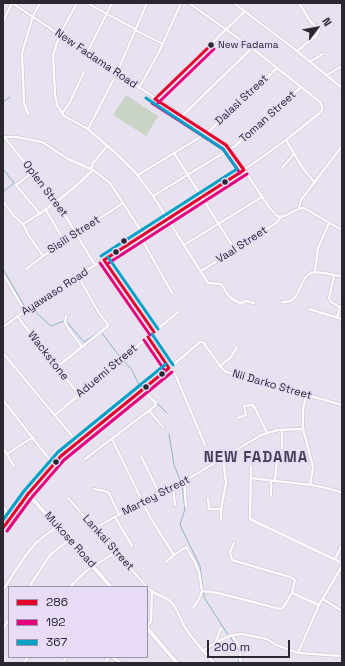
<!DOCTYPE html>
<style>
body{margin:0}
#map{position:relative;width:345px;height:666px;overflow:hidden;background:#e8e1f0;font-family:"Space Grotesk",sans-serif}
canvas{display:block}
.frame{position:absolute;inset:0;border:4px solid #2b2731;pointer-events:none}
.legend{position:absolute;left:8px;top:586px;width:140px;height:72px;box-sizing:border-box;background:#e7dbf6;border:1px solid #9c93a7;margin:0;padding:5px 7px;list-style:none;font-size:12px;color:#2b2731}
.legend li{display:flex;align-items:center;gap:8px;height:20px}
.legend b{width:20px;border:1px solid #9c93a7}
.north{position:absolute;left:297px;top:8px;width:40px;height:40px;-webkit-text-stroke:3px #e7dbf6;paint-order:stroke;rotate:58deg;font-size:11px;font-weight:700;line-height:16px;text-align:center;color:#2b2731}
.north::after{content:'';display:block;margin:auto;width:14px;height:18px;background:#2b2731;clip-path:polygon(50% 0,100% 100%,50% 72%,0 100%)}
.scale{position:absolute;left:207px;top:640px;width:83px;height:18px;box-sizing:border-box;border:2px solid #2b2731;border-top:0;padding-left:5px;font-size:12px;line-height:14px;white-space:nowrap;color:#2b2731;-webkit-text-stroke:3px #e7dbf6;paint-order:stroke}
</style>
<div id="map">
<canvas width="345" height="666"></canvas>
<div class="frame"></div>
<ul class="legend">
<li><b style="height:5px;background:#e4002b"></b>286</li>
<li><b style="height:5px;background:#e5007d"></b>192</li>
<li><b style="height:5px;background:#02a2c6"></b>367</li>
</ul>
<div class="north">N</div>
<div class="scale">200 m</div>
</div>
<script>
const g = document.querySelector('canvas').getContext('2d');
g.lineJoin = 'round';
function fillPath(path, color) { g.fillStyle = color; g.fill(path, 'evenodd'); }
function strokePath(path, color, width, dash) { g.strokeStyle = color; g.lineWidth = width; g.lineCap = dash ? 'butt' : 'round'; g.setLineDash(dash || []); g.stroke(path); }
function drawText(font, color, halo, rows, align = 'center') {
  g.font = font + ' "Space Grotesk",sans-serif'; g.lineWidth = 3; g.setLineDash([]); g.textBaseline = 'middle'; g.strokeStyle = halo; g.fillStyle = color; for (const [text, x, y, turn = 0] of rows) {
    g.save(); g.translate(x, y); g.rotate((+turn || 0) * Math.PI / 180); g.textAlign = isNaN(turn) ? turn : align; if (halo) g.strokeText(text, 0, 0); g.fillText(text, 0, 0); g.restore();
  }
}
fillPath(new Path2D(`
 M126 95 158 116 146 136 113 115Z`), '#c9d4c6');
strokePath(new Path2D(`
 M3 102 10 97
 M3 169 14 183 3 192
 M3 269 25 307
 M32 309 51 326 64 321
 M67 322 84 342 99 332
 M102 333 120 357
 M123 360 132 370 138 383 142 387
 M145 391 167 413
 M169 434 174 465 180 480
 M182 484 185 509 180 525 200 566 203 590
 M204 593V597L228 635
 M230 637 238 649
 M238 663 239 654`), '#8bb5c7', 1);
const street = new Path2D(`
 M12 3 226 145 230 149 269 207 277 216C287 219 293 208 304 208L342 230
 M77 3 60 34 53 55 55 94 57 105 64 116 88 129 120 157 135 172 153 196 208 283 221 284C227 293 230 301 241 303L246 301 254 303
 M87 3 135 29
 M234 3 297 51 342 88
 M3 22 12 3
 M135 30 163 44
 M297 51 317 35 319 30 310 21 299 3
 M87 53 112 3
 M311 61 323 54
 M327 75 342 66
 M139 88 159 52 181 3
 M155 99 245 11
 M62 113 69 104 84 72
 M28 114 24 103 22 53 33 16 40 3
 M182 116 252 48
 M88 129 117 73 147 3
 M4 137H16L42 142 68 159 93 170 110 183 143 234
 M4 137 57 202 95 265
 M286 140 302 167 315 183
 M174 153 235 250
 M282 168 294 154
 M91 169 93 163 107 146
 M33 172 16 185 40 214
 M138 175 207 133 277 68
 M153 196 235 146 301 87
 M3 201 14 216 23 224 29 236 43 256
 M299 208 301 200 342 146
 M46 210 64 241
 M23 224C50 208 71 192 93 170
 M140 236 172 293
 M184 245 262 197
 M104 260 154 332
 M26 269 50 251 123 203
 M201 271 235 250 276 223 281 217
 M315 272 318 248 329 223
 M3 274 25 311
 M334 276 329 298 331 302 340 307 337 318
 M282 302C302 304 298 278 311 273 317 270 334 276 342 276
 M309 309 342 319
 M17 316 79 395
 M66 316 65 322 67 326 82 347
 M3 327 25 311 78 276 244 170 286 140 322 111V106L320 102 252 48 189 3
 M148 337 176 376 205 445
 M3 353 77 442
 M220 366 231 357 237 347
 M57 367 108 326 107 323 99 313 78 276
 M306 394 303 410V429L313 467 310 485
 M3 400 53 464
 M149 411 163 427
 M55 415 178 312
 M238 418 246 415 244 406 252 405 255 408 267 433
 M112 439 150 517 174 555
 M3 448 14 466
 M282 448V430
 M7 454 33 437
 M141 456 159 493
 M85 459 155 406 156 403 142 390
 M251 466 250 519 342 563
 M252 478C281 483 314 482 342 493
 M184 481 186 506
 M271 481V496
 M275 481 277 460 299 450
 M173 487 175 505
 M94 489 105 491 109 493 119 515
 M28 494 53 464 69 449 159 377 200 342H203L220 366 226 372 342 405
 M68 498 147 587
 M208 498 209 509H221
 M3 506 10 518
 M115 517 132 546
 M221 519V509L226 483 223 458
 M95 528 143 501 193 476 261 435 278 430 303 429
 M335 559 342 545
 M166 562 174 555 186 547 195 562 199 572 202 591 218 593 280 609 283 608 292 593 295 580 290 577 232 560 230 552 234 543
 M29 587 50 555 70 539
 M70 587 86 571 116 552
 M147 587C154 596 166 595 173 604 178 611 181 621 186 629 194 641 204 652 214 663
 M3 590C14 574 23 556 37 542 43 536 50 532 57 527
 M292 593 319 605
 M323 599 342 611
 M193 608 199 599 202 591
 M147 628 151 621 152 593
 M3 629 9 619
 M232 635 240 648V660L242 663
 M216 641 221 628
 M203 651 216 642 232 635 242 634 267 639 276 645 298 653 342 656
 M298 653 319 605 342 566
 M112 657 121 663
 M24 663 28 657
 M63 663 66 657
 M105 663 109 657`);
const secondary = new Path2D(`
 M3 528 28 494 111 587
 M147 628 177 663`);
strokePath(street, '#c6c0cc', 3.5);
strokePath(secondary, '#c6c0cc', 5);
strokePath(street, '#fcfafd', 2.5);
strokePath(secondary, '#fcfafd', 4);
strokePath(new Path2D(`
 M155 99 226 145 244 170
 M155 99 211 45
 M104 260 244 170
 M104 260 154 332
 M148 337 169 368
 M3 528 28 494 61 456 169 368`), '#e4002b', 3);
strokePath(new Path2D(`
 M152 103 223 149 240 173
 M158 103 214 49
 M100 263 150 335
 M107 264 247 174
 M144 340 165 371
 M7 531 32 497 64 460 172 372`), '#e5007d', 3);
strokePath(new Path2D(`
 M101 256 237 169 223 149 146 98
 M108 257 158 329
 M152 334 173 365
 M3 520 24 491 58 452 166 364`), '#02a2c6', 3);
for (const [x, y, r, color] of [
 [211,45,3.5,"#2b2731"],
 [225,182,3.5,"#2b2731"],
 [124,241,3.5,"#2b2731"],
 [116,252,3.5,"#2b2731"],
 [162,374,3.5,"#2b2731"],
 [146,387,3.5,"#2b2731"],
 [56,462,3.5,"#2b2731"]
]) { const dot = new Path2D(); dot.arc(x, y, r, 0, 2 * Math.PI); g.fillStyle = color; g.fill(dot); strokePath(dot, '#e7dbf6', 1.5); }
drawText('10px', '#2b2731', '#e7dbf6', [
 ["New Fadama",218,45]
], 'left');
drawText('11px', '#2b2731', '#e7dbf6', [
 ["New Fadama Road",96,59,34],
 ["Dalasi Street",242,100,-43],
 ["Toman Street",268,117,-42],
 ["Oplen Street",45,189,53],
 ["Sisili Street",74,235,-33],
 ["Vaal Street",242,245,-33],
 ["Ayawaso Road",55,292,-33],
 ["Wackstone",48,356,52],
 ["Aduemi Street",107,371,-40],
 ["Nii Darko Street",272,385,16],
 ["Martey Street",156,496,-27],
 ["Mukose Road",70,540,48],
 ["Lankai Street",108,543,48]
]);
g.letterSpacing = '1px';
drawText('bold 15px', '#493f55', '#e7dbf6', [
 ["NEW FADAMA",256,458]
]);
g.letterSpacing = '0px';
</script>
